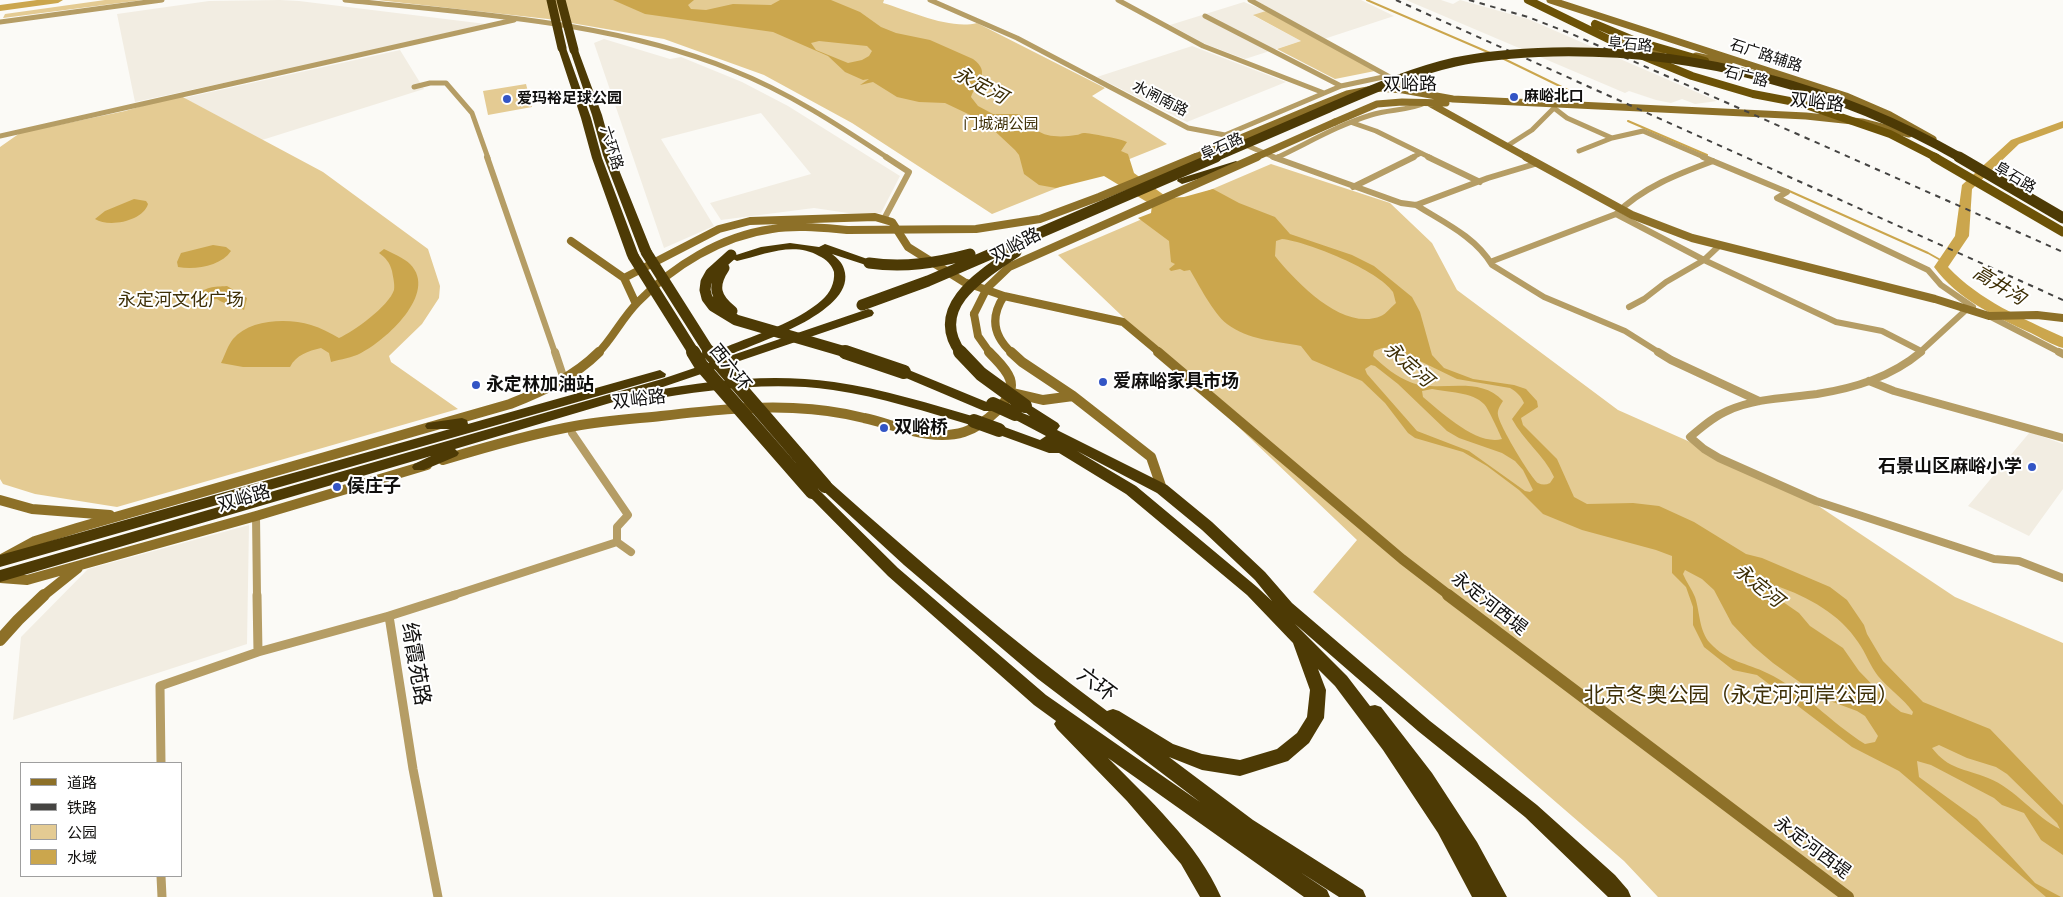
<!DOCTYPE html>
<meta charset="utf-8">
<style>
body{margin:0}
#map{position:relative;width:2063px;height:897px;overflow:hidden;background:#fbfaf6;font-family:Manrope,"Noto Sans SC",sans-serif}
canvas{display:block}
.legend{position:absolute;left:20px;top:762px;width:162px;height:115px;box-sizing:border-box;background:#fff;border:1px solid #9f9f9f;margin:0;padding:6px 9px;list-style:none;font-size:15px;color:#100f0e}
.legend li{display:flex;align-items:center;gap:10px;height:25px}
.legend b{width:25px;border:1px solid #9f9f9f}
</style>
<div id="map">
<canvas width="2063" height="897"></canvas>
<ul class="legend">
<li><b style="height:6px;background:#8d7028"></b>道路</li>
<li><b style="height:6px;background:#454442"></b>铁路</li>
<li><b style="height:14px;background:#e4cb93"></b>公园</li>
<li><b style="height:14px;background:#cba64d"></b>水域</li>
</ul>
</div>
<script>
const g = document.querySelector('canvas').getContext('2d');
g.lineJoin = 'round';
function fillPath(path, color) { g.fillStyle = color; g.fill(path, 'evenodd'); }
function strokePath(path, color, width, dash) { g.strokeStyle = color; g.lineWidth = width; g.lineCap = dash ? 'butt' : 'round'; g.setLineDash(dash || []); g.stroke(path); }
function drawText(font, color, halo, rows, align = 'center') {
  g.font = font + ' Manrope,"Noto Sans SC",sans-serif'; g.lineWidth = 4; g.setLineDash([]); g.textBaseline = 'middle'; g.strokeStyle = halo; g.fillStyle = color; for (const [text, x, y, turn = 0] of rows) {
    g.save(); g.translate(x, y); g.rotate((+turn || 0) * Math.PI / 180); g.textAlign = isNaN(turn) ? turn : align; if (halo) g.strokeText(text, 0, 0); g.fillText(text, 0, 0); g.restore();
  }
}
fillPath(new Path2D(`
 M280 0 299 1 486 24 307 65 135 102 117 14 209 1Z
 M1255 0H1361L1394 16 1324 39Z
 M1406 0H1441L1453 4 1460 0 1528 19 1717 101 1695 104 1682 99 1671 103 1656 100 1629 91 1625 93Z
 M1244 2 1266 11 1254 16 1301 41 1245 59 1205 44 1170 25Z
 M604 39 670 59 681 57 742 82 788 106 900 176 881 213H848L814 208 721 220 710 203 811 174 761 113 661 139 714 226 664 248 594 43Z
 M1192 46 1286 82 1187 122 1097 77Z
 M400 50 424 89 262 140 184 98Z
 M2030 432 2063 444V489L2029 536 1968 506Z
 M249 525 247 644 13 720 21 637 88 569Z`), '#f2ede2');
fillPath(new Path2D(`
 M105 0H143L3 18 5 14Z
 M377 0H884L883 3C910 11 950 30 977 23L1105 88 1092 96 1167 144 992 214 852 123 764 75 664 39 548 19Z
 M1266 11 1375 71 1335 79 1277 49 1301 41 1253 15Z
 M526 84 532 107 488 115 483 91Z
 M179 95 323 172 428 249 440 286 439 298 422 324 389 356 391 362 458 409 117 507 35 494 3 484 0 479V147L20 133 125 111Z
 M1271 164 1390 203 1432 243 1457 290 1618 410 1787 485 1955 597 2063 643V897H1658L1624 861 1313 592 1357 540 1058 255Z`), '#e4cb93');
fillPath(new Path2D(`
 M613 0H694L688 5 691 9 706 10 733 4 771 5 780 0H831L860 12 881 27 896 33 930 40 973 59C992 73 976 82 971 97L978 106 993 114H1019L1038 130H1037C1046 138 1065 137 1076 135 1079 135 1081 133 1084 133 1089 133 1122 139 1127 142L1121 151 1128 154 1134 173 1168 198 1184 197 1213 189 1239 203 1275 217 1290 234 1352 255 1374 266 1412 297 1420 312 1432 355 1444 368 1473 379 1514 385 1526 389 1537 401 1538 407 1521 418 1523 425 1557 459 1574 497 1587 504 1633 503 1659 506 1694 522 1746 554 1762 558 1830 587 1847 600 1864 625 1867 634 1883 661 1923 702 1990 729 2063 805V855L2041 840 2024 813 2002 805 1994 798 1931 765 1917 761 1919 777 1977 819 2035 883 2061 897H2046L1899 771 1852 747 1757 675 1733 670 1704 647 1693 625V607L1686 587 1672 573V556L1656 550 1582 530 1543 514 1519 490 1487 466 1463 452 1415 438 1408 433 1385 403 1362 381 1312 360 1301 346C1276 341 1248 340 1227 324 1213 313 1199 285 1190 270L1184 271 1180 269 1171 271 1169 269 1175 264 1171 262 1169 241 1138 218 1151 213 1152 205 1104 176 1056 188 1039 185 1024 174 1019 155 1015 150 985 122 945 103 919 102 897 97 873 82 860 85 869 79 863 80 845 72 828 56 773 32 645 14ZM819 41 867 46 872 51 869 56 862 60 848 63 816 50 811 43ZM1282 239C1308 242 1378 270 1393 292 1394 295 1395 300 1396 303 1391 307 1386 314 1381 316 1343 332 1296 282 1275 256L1276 241ZM1391 347 1457 379 1510 388C1517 392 1521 396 1524 403L1512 419C1523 440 1544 455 1554 477L1550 483C1546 485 1542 485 1538 483 1531 478 1499 425 1498 415 1497 410 1500 406 1503 401 1478 374 1439 394 1410 382 1397 377 1383 366 1373 356L1374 351 1382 348ZM1371 365 1375 366 1398 384 1447 431 1459 438 1502 453 1515 461 1523 470 1533 490 1530 492 1525 491 1469 451 1417 431 1367 374 1365 369ZM1432 389C1447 392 1473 392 1484 404 1488 408 1499 432 1502 439 1477 446 1441 412 1423 397L1422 391ZM1685 570 1702 579 1714 590 1732 624 1753 646 1773 663 1808 688 1830 701 1857 711 1865 716 1878 736 1875 742 1865 744C1831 723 1803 690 1767 673 1747 663 1727 662 1710 643 1699 631 1700 612 1695 597 1692 589 1686 582 1683 574ZM1777 586C1808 597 1840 614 1858 642 1866 653 1870 666 1878 676 1889 689 1903 698 1913 712L1912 715 1901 712 1892 705 1859 671 1843 648 1810 626 1799 613 1773 595 1769 587ZM1939 745 1967 758 1996 767 2007 774 2057 823 2060 829C2035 817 2016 789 1988 778 1964 768 1949 770 1932 748Z
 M134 199 146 201 148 204C143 221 109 228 95 219L105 211Z
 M213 245 226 247 231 251C221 266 196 270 178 267L177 262 181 253Z
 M384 249C392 253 404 258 410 264 439 293 385 341 361 353 352 358 341 359 331 362L329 353 321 348C308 351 296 355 290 367H243L221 363C225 355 228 345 233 339 250 319 288 318 311 325 321 328 330 333 339 338 353 332 389 306 394 290 395 284 393 277 392 271 390 263 386 258 379 253Z
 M227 286 247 298 244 310C235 305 225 305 217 299L202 300 196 297C205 286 214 287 227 286Z`), '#cba64d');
strokePath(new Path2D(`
 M1367 0 1490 53
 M1502 58 1574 93
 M1628 121 1707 155
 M1787 190 1928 253 1944 262`), '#cba64d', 2);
fillPath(new Path2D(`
 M37 0H63L58 3 0 11V5Z
 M2063 121V128L2019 144 1972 189 1969 236 1948 267C1980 301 2022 318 2063 337V348C2052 345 2041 338 2031 333 1996 317 1957 299 1934 267L1955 236 1962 185 2011 140Z`), '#cba64d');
strokePath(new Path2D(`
 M345 0C474 14 611 21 732 70 788 92 838 125 888 158
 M930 0 1017 38 1188 128 1225 135 1341 86 1388 76
 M1118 0 1203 46 1324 93
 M1250 0 1417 92
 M1205 16 1341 86
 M0 22 162 0
 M414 87 430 83H446L472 113 488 158
 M1353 123 1376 131 1431 158
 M0 136 514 20
 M1241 143 1276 158
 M1507 146 1532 130 1554 108 1567 118 1612 138
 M1579 151 1612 138 1643 131 1706 158
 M1276 158C1308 143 1338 125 1371 115 1390 109 1409 111 1427 102
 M1411 158 1421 153`), '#b59d65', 5);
strokePath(new Path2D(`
 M487 157 555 353
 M1273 157 1401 203 1416 205 1488 178 1538 163
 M1428 157 1480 182
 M1703 157 1787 192 1777 198 1928 270 1941 285 1973 307
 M1276 158 1279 157
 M1353 187 1414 157
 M1416 205C1443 222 1476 237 1492 265L1544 297 1625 331 1660 353
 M1616 214 1704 260 1836 322 1882 331 1921 351
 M884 219 909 172 886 157
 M1490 262 1616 214C1643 187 1678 174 1713 161
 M1629 307 1644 299 1666 282 1704 260 1720 245
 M1989 316 2061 353
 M1919 353 1967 309`), '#b59d65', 6);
strokePath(new Path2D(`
 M555 352 564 379
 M1658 352 1671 360 1759 401
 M1921 352C1891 377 1855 388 1817 394 1787 398 1755 398 1727 411 1713 417 1702 427 1690 437L1704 449 1719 458 1816 501 1994 559 2019 561 2063 578
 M2059 352 2063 354
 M1869 381 1894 391 2063 438
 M571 427 572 433 628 515 617 527V542L631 552
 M256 516 257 596
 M451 596 617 542`), '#b59d65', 8);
strokePath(new Path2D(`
 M257 595 258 652 389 616 413 769 438 897
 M389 616 455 595
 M161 763 160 686 258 652
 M161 876 162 897`), '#b59d65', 9);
strokePath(new Path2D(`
 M1550 0 1846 96 1890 115 1933 139
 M1615 42 1662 51
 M1696 56 1729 63
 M1429 103 1528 158
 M1310 109 1347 94 1378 88 1403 90 1453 99 1806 116 1862 122 1909 134
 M1335 122 1377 104 1402 102 1446 103`), '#8d7028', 7);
strokePath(new Path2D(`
 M1526 157 1632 215 1692 238 1935 299 1989 316 2037 315 2063 318
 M571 241 624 278 636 304
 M624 278 719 229 750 221 875 217 892 222 908 247 964 282 1004 296 1123 322 1160 353
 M1004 296C990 317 993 336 1012 353
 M974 314 978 336 990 353
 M598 353C613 338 622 318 638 302 673 266 721 236 772 229 797 225 823 228 848 230`), '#8d7028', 8);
strokePath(new Path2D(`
 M1011 352 1022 362 1073 396 1151 457 1162 489
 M1158 352 1402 559 1450 596
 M1013 393 1043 400 1073 396
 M443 460C486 447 530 434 575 426 603 421 632 419 661 416 705 411 749 406 793 408 817 409 841 412 864 418 896 425 932 442 964 432 982 426 1017 400 1010 379 1006 368 996 360 989 352
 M0 500 32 509 110 515
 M0 560 35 541 77 528 510 404C543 391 574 377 599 352
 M0 578 27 580 256 516 427 465
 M43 596 78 568`), '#8d7028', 10);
strokePath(new Path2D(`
 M1448 595 1848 897
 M0 640 18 620 44 595`), '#8d7028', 12);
fillPath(new Path2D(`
 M562 45 566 48 591 118 602 158 639 256 637 258H629L627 256 592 158 581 118 558 48Z
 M574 47 578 50 602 115 613 155 652 252 650 254 646 255 640 252 603 155 592 115 570 50Z
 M1236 161 1241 164 1240 166 1182 184 1177 181 1178 179Z
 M790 243 819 247 825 244 873 261 875 263 869 266 832 254C837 258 842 262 844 269 858 310 762 341 734 353H726L724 350 726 347C757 334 796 323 822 300 830 293 835 283 834 272 832 265 826 259 819 256 793 241 764 255 737 261L731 258 733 256 761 247Z
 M868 309 872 310 874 313 872 316 651 391C711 380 773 373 834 382 883 389 931 404 979 418L981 421 979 424 974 426C927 412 881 397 833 390 769 381 706 390 643 401L638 400 637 395 455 449 459 453 457 456 424 470H414L412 467 414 464 431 456 0 582V570L662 379Z
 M904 368 994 405 996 408 994 411H984L899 375 898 372Z
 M660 370 666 374 665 377 0 567V555L450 429H427L425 426 427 423 462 418 467 420 468 424Z
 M1025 402 1058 423 1060 426 1057 430 1167 485 1212 522 1265 572 1292 603 1430 721 1537 805 1615 875 1628 890 1631 897H1608L1525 817 1418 731 1295 624 1347 676 1370 706 1375 705 1381 707 1432 773 1477 842 1507 897H1472L1438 833 1383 750 1335 686 1318 669 1326 690 1324 718 1309 743 1288 761 1240 776 1202 770 1169 757 1253 820 1363 890 1366 897H1339L1300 872 1327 890 1330 897H1304L1108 758C1148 798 1198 844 1221 897H1200L1181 864 1127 801 1057 729 1054 724 1056 721 1034 705 888 576 805 492 807 488 812 487 817 488 898 568 1046 695 1200 802 1038 679 904 565 818 486 820 482H830C920 562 1011 640 1107 711L1113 709 1119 711 1173 744 1202 754 1240 760 1277 749 1297 733 1307 717 1310 690 1293 643 1247 595 1126 494 1059 453H1049L994 433 992 430 994 427 999 425 1040 440 1046 436 1010 417 1008 414 1010 411 1015 410 1030 416 1018 406 1020 403ZM1077 451 1157 493 1202 530 1255 580 1272 601 1257 587 1136 486Z`), '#4d3a05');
strokePath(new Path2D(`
 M1396 0 2063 300
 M1469 0 1528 17 1572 34 2063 252`), '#454442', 2, [5.5, 5.5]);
strokePath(new Path2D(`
 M1193 158 1310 109
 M1254 158 1335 122`), '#8d7028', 7);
strokePath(new Path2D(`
 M848 230 976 229 1040 219 1099 197 1196 157
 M974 314 987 288 1009 267 1257 157`), '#8d7028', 8);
strokePath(new Path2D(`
 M1528 0 1643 56 1692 76 1753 94 1800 103 1890 134 1937 158
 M1595 24 1633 40 1705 61`), '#6c5207', 8);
strokePath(new Path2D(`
 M1934 157 2063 232`), '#6c5207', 9);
strokePath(new Path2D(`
 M551 0 562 48
 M561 0 574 50
 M1213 158C1252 141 1291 124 1329 108 1371 90 1411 72 1455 62 1487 55 1521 53 1553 52 1695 49 1839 88 1961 158`), '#4d3a05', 9);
strokePath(new Path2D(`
 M1959 157 2063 218
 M646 252 710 353
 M731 255 711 273 706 282 705 290 707 298 713 306 736 320 849 353
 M633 256 694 353
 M869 263C904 268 936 263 970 254
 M724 268C712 286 715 298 732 311
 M862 305 928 281 1216 157
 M961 353C927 307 983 274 1016 252`), '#4d3a05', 11);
strokePath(new Path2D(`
 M693 352 701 365 812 492
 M709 352 825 486
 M845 352 904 372
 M960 352 981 374 1025 406
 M993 404 1015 414
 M974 421 999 430`), '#4d3a05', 14);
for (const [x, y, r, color] of [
 [1514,97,5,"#3355c5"],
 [507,99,5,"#3355c5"],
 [1103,382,5,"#3355c5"],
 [476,385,5,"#3355c5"],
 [884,428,5,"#3355c5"],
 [2032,467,5,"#3355c5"],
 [337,487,5,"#3355c5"]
]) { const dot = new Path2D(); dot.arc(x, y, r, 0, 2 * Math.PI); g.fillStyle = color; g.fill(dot); strokePath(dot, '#fff', 2); }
drawText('15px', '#100f0e', '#fff', [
 ["阜石路",1630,45,5],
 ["石广路辅路",1766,56,18],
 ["石广路",1746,77,14],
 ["水闸南路",1160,99,27],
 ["阜石路",1222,147,-24],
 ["六环路",611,148,73],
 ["阜石路",2015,178,31]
]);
drawText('bold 15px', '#100f0e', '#fff', [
 ["麻峪北口",1524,97],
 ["爱玛裕足球公园",517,99]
], 'left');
drawText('15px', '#3e2f06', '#fff', [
 ["门城湖公园",1001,125]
]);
drawText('18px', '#100f0e', '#fff', [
 ["双峪路",1410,85,-1],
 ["双峪路",1817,103,6],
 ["双峪路",1016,246,-28],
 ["西六环",730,368,51],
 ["双峪路",639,400,-7],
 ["双峪路",244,499,-16],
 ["永定河西堤",1489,604,38],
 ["永定河西堤",1812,848,37]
]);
drawText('18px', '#3e2f06', '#fff', [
 ["永定河文化广场",181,301]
]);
drawText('bold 18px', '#100f0e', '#fff', [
 ["爱麻峪家具市场",1113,382],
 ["永定林加油站",486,385],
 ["双峪桥",894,428],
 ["石景山区麻峪小学",2022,467,"right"],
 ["侯庄子",347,487]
], 'left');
drawText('italic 19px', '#3c2d04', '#fff', [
 ["永定河",980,86,28],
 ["高井沟",1999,286,31],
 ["永定河",1408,365,41],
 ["永定河",1758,586,39]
]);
drawText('21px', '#100f0e', '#fff', [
 ["绮霞苑路",415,664,80],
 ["六环",1096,685,37]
]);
drawText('21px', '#3e2f06', '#fff', [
 ["北京冬奥公园（永定河河岸公园）",1741,696]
]);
</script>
